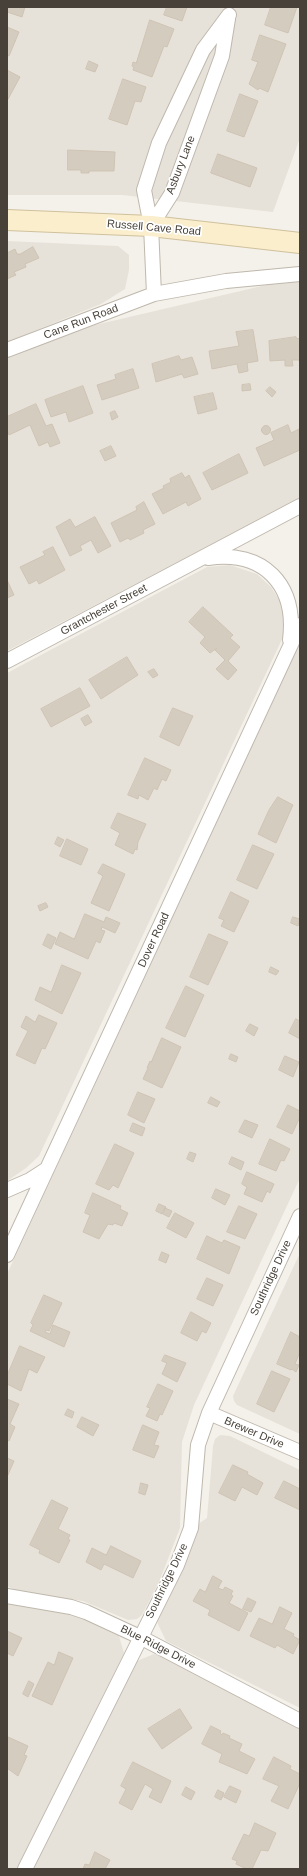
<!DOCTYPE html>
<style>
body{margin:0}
#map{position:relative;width:307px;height:1876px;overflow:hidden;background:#f4f1ea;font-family:Helvetica,sans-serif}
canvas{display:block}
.frame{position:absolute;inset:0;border:8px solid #474139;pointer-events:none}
</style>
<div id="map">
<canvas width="307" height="1876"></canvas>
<div class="frame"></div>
</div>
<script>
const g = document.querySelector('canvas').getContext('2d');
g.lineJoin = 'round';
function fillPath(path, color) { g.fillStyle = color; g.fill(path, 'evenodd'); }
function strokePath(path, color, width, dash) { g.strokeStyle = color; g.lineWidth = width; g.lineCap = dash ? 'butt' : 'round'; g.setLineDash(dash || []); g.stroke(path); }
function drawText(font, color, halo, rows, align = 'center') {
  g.font = font + ' Helvetica,sans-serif'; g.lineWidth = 3.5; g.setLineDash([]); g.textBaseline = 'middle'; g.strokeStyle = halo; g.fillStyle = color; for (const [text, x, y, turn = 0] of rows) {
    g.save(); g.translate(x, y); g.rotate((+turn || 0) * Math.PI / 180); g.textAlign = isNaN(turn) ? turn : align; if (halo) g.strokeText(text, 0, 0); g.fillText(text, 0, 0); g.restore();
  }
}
fillPath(new Path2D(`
 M7 7H300V138L273 212 122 195H7Z
 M7 241 118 246 129 255V270L125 289 101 304 7 342Z
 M300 280V498L7 651V359L82 328 279 282Z
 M230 565 257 574 271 587 280 601 284 619V635L39 1156 26 1168 7 1181V673L207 567Z
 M300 642V1178L194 1405 182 1442 180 1528 159 1582 142 1615 137 1619 128 1620 83 1601 19 1592 7 1586V1274Z
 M300 1253V1434L237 1405 234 1401 233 1396Z
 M220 1435 230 1436 300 1470V1708L166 1641 157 1622 186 1563 198 1524 207 1518 213 1446 215 1439Z
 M7 1602 68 1613 105 1626 119 1636 124 1653 17 1869H7Z
 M154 1654 166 1658 300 1730V1869H33L137 1661Z`), '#e7e2d9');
const building = new Path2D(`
 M7 7H25L22 17 7 12Z
 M167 7H187L182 21 164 15Z
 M271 7H297L288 33 265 25Z
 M150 20 174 29 167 47 164 46 152 77 133 70 134 67 132 66 133 62 136 63Z
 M7 27 19 32 9 56 7 55Z
 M260 35 286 44 268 92 259 88 258 90 249 84 258 62 252 60Z
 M89 61 98 65 95 72 86 69Z
 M7 70 20 77 7 101Z
 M123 79 146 87 141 102 135 101 127 125 109 119Z
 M240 94 258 101 244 137 227 131Z
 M68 150 115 152 114 171H89V173H81V170H68Z
 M218 154 257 168 250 187 211 173Z
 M33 247 39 258 25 264 26 267 14 272 16 275 7 279V253L15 249 17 254H20Z
 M253 330 258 361 247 363 248 371 239 373 237 364 212 369 209 351 239 346 236 332Z
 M296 337 297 339 300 338V364L299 360H292L293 366H285V360L270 361 269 341Z
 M179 356 181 360 192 357 198 374 184 378 182 374 156 382 152 364Z
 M133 369 139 388 102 400 97 385 116 379 115 375Z
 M250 384 251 390 242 391V385Z
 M83 386 93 413 69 422 66 412 51 417 45 400Z
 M270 387 276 392 272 397 266 391Z
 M213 393 217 409 198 414 194 397Z
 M36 404 46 426 52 424 60 443 50 447 48 442 39 446 30 425 9 435 7 430V417Z
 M115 411 118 417 112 420 110 413Z
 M288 425 291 433 299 429 300 450 264 466 256 448 274 440 271 433Z
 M261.5 430a4.5 4.5 0 1 1 9 0a4.5 4.5 0 1 1-9 0Z
 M111 446 116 456 105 461 100 451Z
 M239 454 248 473 212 490 203 473Z
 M182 473 185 478 189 475 201 499 188 506 186 502 163 514 152 494 164 488 163 486 171 482 170 479Z
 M144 502 155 524 143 530 144 533 130 540 128 538 120 542 111 523 137 510 136 507Z
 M95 517 111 546 98 553 91 540 80 546 82 550 70 556 56 527 70 519 75 527Z
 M53 547 65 570 39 584 37 580 29 584 20 567 45 555 43 552Z
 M7 580 14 595 7 598Z
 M203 607 233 635 230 638 240 647 228 661 237 670 228 680 216 669 225 660 215 650 217 648 210 653 200 643 205 637 189 622Z
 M127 657 138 675 101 699 89 680Z
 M154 669 158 675 153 678 148 672Z
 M80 688 90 706 51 727 41 709Z
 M173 708 193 716 179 746 160 737Z
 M88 715 92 722 85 726 81 719Z
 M145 758 171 770 166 781 162 779 157 790 154 788 148 800 139 795 138 799 128 795Z
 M278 797 293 805 276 843 258 834 269 810Z
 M118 813 146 824 138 842 137 850 135 849 133 854 115 845 120 833 111 828Z
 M58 837 64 840 60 847 55 844Z
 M67 839 88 849 81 865 60 856Z
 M253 845 274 854 257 889 237 880Z
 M103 864 125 874 109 911 91 903 103 876 98 873Z
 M231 892 249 901 234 932 221 926 224 920 219 918Z
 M46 903 48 907 40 911 38 906Z
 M85 914 104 922 106 917 120 923 115 933 102 927 101 930 105 931 100 943 96 941 88 959 55 944 60 932 74 939Z
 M293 917 300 919 298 926 291 923Z
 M48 934 56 938 51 949 43 945Z
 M209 934 228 942 208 985 190 977Z
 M62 965 81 973 62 1014 35 1000 40 987 51 992Z
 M271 967 279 971 276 975 269 972Z
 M186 986 204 995 185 1037 166 1028Z
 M39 1015 57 1023 45 1049 42 1048 35 1064 16 1055 28 1031 21 1027 26 1016 35 1022Z
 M296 1019 300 1021V1039L289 1033Z
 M250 1024 258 1028 254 1036 246 1031Z
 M162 1038 181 1047 162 1088 143 1079 148 1068H147L150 1061 151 1062Z
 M231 1054 238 1057 236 1062 229 1059Z
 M285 1056 299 1062 293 1077 279 1070Z
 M138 1092 155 1099 144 1123 128 1115Z
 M211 1097 220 1102 217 1107 208 1103Z
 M288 1105 300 1111V1117L292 1134 277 1127Z
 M245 1120 258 1125 252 1138 239 1132Z
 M133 1123 145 1128 142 1136 130 1131Z
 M270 1139 290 1149 284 1161 281 1160 276 1171 259 1164Z
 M115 1144 134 1153 118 1188 113 1185 109 1190 96 1184Z
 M190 1152 196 1154 193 1162 187 1159Z
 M232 1157 244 1162 241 1170 229 1164Z
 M247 1172 274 1184 270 1193 267 1191 262 1202 244 1194 247 1187 242 1184Z
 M216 1189 230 1195 225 1205 212 1198Z
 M93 1193 121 1206 120 1209 128 1213 122 1226 114 1223 113 1225 108 1224 99 1239 83 1232 90 1215 85 1213Z
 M159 1204 166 1207 162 1214 156 1211Z
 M239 1206 257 1214 245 1239 227 1232Z
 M165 1208 172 1211 169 1217 163 1214Z
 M175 1213 194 1223 186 1238 167 1228Z
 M207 1236 222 1243 224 1240 240 1247 229 1274 197 1259Z
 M162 1252 169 1255 166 1263 159 1260Z
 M207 1278 223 1285 213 1306 197 1299Z
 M44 1295 62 1303 49 1331 46 1330 45 1332 50 1334 53 1325 70 1332 64 1347 30 1331 33 1325 31 1323Z
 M191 1312 211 1323 206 1333 202 1331 197 1341 181 1333Z
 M291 1332 300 1337V1352L295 1364 299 1365 296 1372 292 1369 291 1370 277 1364Z
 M20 1346 45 1357 37 1373 29 1369 21 1391 7 1384V1376Z
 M165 1355 186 1363 177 1382 162 1374 167 1363 162 1361Z
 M272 1371 290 1379 274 1412 257 1404Z
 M158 1384 173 1391 162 1415 160 1414 157 1421 146 1416 150 1408 147 1407Z
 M7 1399 19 1404 10 1424 15 1427 9 1441 7 1440Z
 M68 1409 74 1412 72 1418 65 1415Z
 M82 1417 99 1425 93 1436 77 1427Z
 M143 1425 159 1432 154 1445 159 1446 154 1458 133 1450Z
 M7 1458 14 1461 7 1477Z
 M233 1465 248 1472 247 1474 263 1483 257 1495 242 1487 235 1501 219 1493Z
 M284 1481 300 1489V1510L275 1498Z
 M141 1483 148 1485 145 1495 139 1493Z
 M52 1500 68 1508 58 1529 70 1535 68 1539 70 1540 59 1563 39 1553 40 1550 30 1545Z
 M111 1546 141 1561 133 1578 104 1564 101 1570 86 1562 92 1548 106 1555Z
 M213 1576 222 1581 218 1588 223 1590 225 1587 233 1591 231 1594 233 1596 229 1603 248 1613 239 1631 208 1615 210 1610 193 1601 200 1589 205 1592Z
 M248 1598 256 1602 251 1612 243 1609Z
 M280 1607 292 1613 284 1629 294 1634 293 1636 300 1640 293 1654 277 1645 275 1648 250 1636 259 1618 272 1624Z
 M7 1631 22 1638 13 1656 7 1653Z
 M59 1652 73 1658 52 1705 32 1696 48 1662 54 1665Z
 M29 1681 34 1684 28 1697 23 1694Z
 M180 1709 192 1728 162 1749 148 1729Z
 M211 1726 221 1731 220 1733 222 1735 223 1733 230 1736 229 1738 242 1744 239 1751 255 1759 247 1774 219 1762 222 1754 202 1744Z
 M8 1737 28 1746 24 1755 27 1756 18 1776 7 1768Z
 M274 1757 291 1766 290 1769 300 1774V1783L288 1809 271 1801 279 1786 263 1779Z
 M133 1762 171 1781 161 1803 149 1797 153 1789 145 1784 132 1810 119 1803 126 1789 121 1786Z
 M230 1786 241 1791 236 1803 224 1797Z
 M186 1787 195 1792 191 1800 182 1795Z
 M218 1790 224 1793 221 1800 215 1797Z
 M255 1823 276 1833 268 1851 261 1850 252 1869H247L236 1864 237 1861 232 1859 244 1834 249 1836Z
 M95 1852 110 1860 105 1869H83L85 1864 89 1865Z`);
fillPath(building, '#d5ccc0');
strokePath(building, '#cfc4b4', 1);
const minor = new Path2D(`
 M151 226 172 193 222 56 228 19
 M154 294 151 226 144 190 159 143 203 50 229 15
 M7 350 154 294 226 281 300 274
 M208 558C263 550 297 584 290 640
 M7 661 300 506
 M7 1190 30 1180 47 1169
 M7 1255 300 625
 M209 1413 300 1452
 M7 1596 71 1607 86 1612 140 1637 300 1721
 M25 1869 177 1565 191 1528 198 1445 209 1413 300 1216`);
const secondary = new Path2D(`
 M7 220 151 226 300 243`);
strokePath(minor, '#bfb8ad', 16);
strokePath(secondary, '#d0c19d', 22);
strokePath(minor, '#fff', 14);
strokePath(secondary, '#fbeecd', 20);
drawText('11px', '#474139', '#fff', [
 ["Asbury Lane",181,165,-69],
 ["Russell Cave Road",154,228,5],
 ["Cane Run Road",81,322,-21],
 ["Grantchester Street",104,610,-28],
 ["Dover Road",154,940,-65],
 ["Southridge Drive",271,1278,-65],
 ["Brewer Drive",254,1433,23],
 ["Southridge Drive",167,1581,-64],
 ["Blue Ridge Drive",158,1647,27]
]);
</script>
